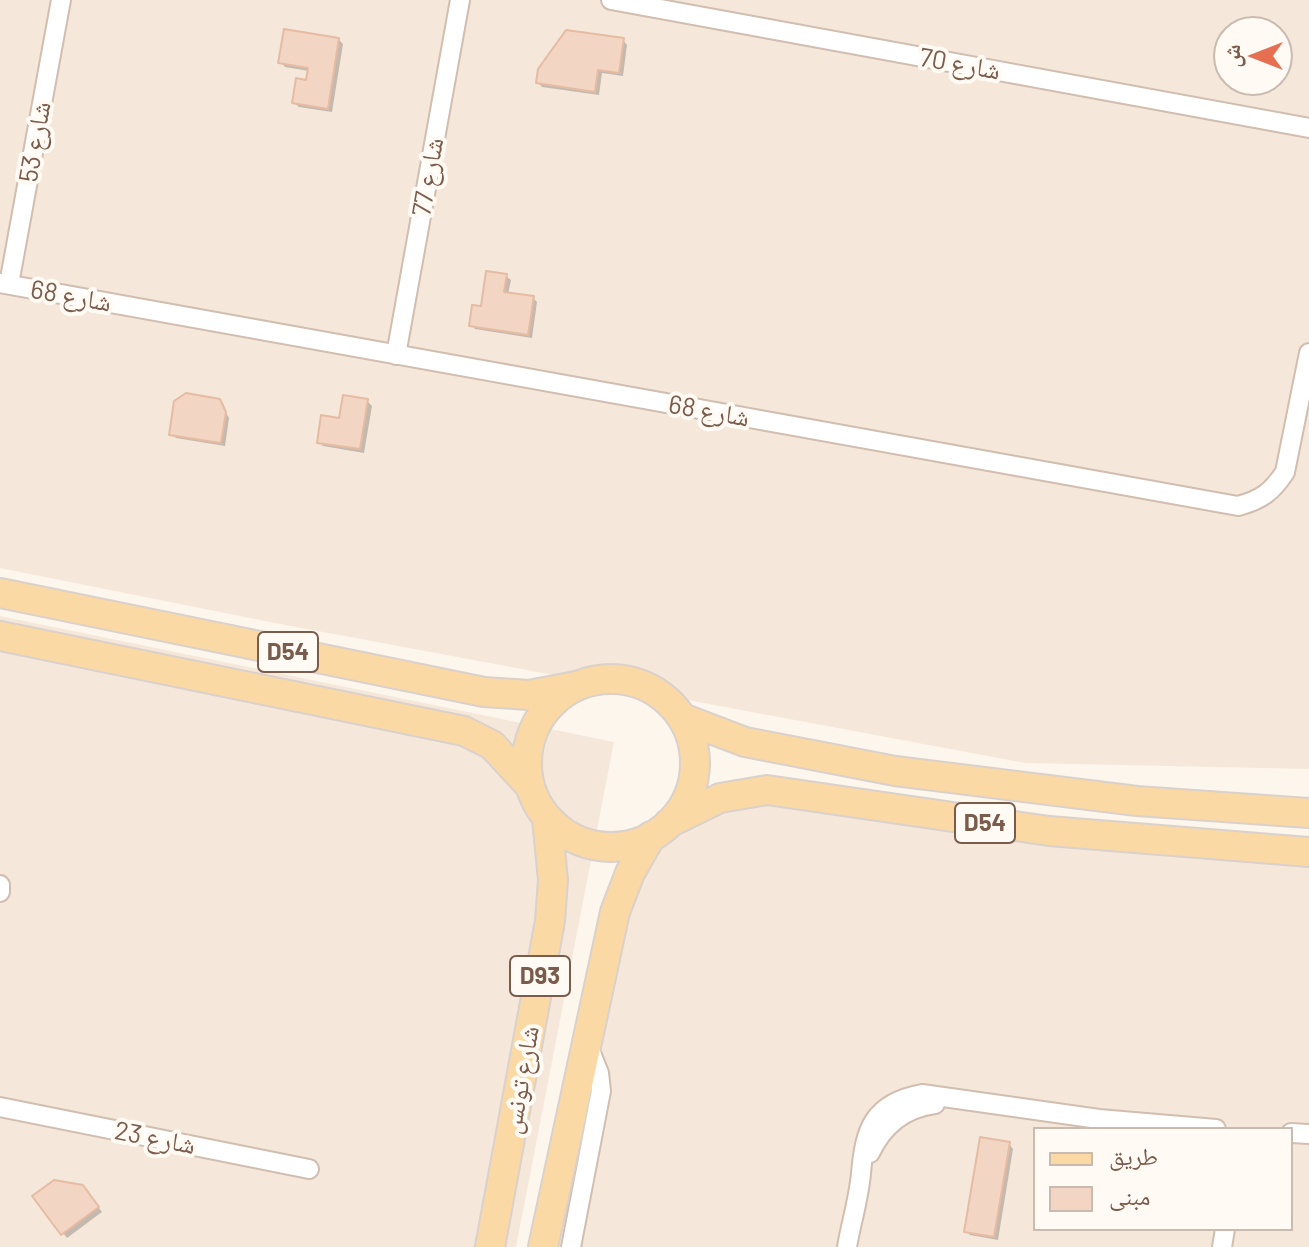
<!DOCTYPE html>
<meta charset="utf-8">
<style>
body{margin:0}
#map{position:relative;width:1309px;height:1247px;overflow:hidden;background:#fdf6ec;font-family:Barlow,"Noto Naskh Arabic",sans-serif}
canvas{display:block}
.legend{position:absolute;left:1033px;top:1127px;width:260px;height:104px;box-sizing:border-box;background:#fffaf3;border:2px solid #cabbb1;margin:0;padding:10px 14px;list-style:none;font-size:24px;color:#7a5c4d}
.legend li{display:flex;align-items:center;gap:16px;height:40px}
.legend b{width:40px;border:2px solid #cabbb1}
.north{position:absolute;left:1213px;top:16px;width:80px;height:80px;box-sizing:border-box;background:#fffaf3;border:2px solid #cabbb1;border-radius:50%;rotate:270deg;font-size:22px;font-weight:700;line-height:32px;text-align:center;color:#7a5c4d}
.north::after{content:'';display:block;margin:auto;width:28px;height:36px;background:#e76f51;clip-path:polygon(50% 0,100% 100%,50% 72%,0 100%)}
</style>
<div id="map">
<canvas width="1309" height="1247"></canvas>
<ul class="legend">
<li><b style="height:10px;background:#fbd9a5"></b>طريق</li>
<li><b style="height:22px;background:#f3d5c3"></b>مبنى</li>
</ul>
<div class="north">ش</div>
</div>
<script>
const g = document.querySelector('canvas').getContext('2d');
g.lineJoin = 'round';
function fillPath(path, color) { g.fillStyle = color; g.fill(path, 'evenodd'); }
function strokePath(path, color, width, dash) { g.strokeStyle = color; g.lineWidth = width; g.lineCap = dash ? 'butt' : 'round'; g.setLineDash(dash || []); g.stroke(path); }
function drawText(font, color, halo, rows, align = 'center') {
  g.font = font + ' Barlow,"Noto Naskh Arabic",sans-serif'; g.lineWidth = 8; g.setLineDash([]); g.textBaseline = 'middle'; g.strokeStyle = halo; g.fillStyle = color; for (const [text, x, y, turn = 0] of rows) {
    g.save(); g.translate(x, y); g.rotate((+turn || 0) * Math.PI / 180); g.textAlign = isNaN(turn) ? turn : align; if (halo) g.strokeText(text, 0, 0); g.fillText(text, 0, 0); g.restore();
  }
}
fillPath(new Path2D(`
 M0 0H1309V769L1025 763 275 623 0 568ZM1229 32H1277V80H1229Z
 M0 616 614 742 516 1247H0Z
 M764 799 1309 864V1247H564L622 940 639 884 657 853 686 828 721 809ZM1035 1129H1291V1229H1035Z`), '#f5e8da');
fillPath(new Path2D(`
 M339 40 343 44 332 112 299 107 294 103 308 82 309 71 285 67 281 62Z
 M623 40 627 45 623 76 602 73 599 95 542 87 538 82Z
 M506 276 511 280 508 294 533 298 537 302 532 338 475 329 471 325Z
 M219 401 229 418 225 446 176 438 171 434Z
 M367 401 372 406 364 453 323 446 319 442Z
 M1009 1144 1013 1149 998 1240 970 1235 966 1231Z
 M87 1192 102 1212 67 1238 35 1196Z`), '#0003');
const building = new Path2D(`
 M284 29 339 38 328 109 292 103 296 78 306 80 308 68 278 63Z
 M566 30 624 38 619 73 598 70 595 92 536 83 538 69Z
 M486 271 507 274 504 292 534 296 528 335 469 326 472 305 481 306Z
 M186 393 220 399 226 412 221 443 169 435 174 401Z
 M343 395 368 399 360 449 317 443 321 415 339 418Z
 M980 1137 1010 1142 994 1237 964 1232Z
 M54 1180 83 1185 99 1207 61 1235 32 1196Z`);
fillPath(building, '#f3d5c3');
strokePath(building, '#e6bba3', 2);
const minor = new Path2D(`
 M611 0 1309 128
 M0 283 1238 506C1261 500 1272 492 1285 472L1309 353
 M9 284 61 0
 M396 355 460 0
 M0 885V892
 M0 1107 309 1169
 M1291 1133 1309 1134
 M870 1153C883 1125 904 1108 935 1104
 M571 1247 601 1091 599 1073 587 1043
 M847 1247C851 1223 859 1198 861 1173 865 1129 873 1103 922 1094L1099 1119 1216 1129
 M1222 1247 1225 1229`);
const primary = new Path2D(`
 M0 593 484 692 529 695 576 686
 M0 636 464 731 492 745 529 785
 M527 763a84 84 0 1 1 168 0a84 84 0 1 1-168 0Z
 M682 718 745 742 895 771 1137 801 1309 813
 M669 823 720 798 767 790 1049 831 1309 852
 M490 1247 550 921 553 880 547 818
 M543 1247 615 912 630 873 651 836`);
strokePath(minor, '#d1beb0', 22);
strokePath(primary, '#dad1cd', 32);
strokePath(minor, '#fff', 18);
strokePath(primary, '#fbd9a5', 28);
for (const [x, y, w] of [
 [288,652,60],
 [985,823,60],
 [540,976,60]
]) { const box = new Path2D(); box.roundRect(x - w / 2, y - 20, w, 40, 6); g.fillStyle = '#fffaf3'; g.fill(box); strokePath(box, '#7a5c4d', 2); }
drawText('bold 24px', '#7a5c4d', null, [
 ["D54",288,652],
 ["D54",985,823],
 ["D93",540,976]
]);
drawText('26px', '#7a5c4d', '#fffaf3', [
 ["شارع 70",960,64,10],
 ["شارع 53",35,142,-80],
 ["شارع 77",428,177,-80],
 ["شارع 68",71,296,10],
 ["شارع 68",709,411,10],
 ["شارع تونس",521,1080,-80],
 ["شارع 23",155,1138,11]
]);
</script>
